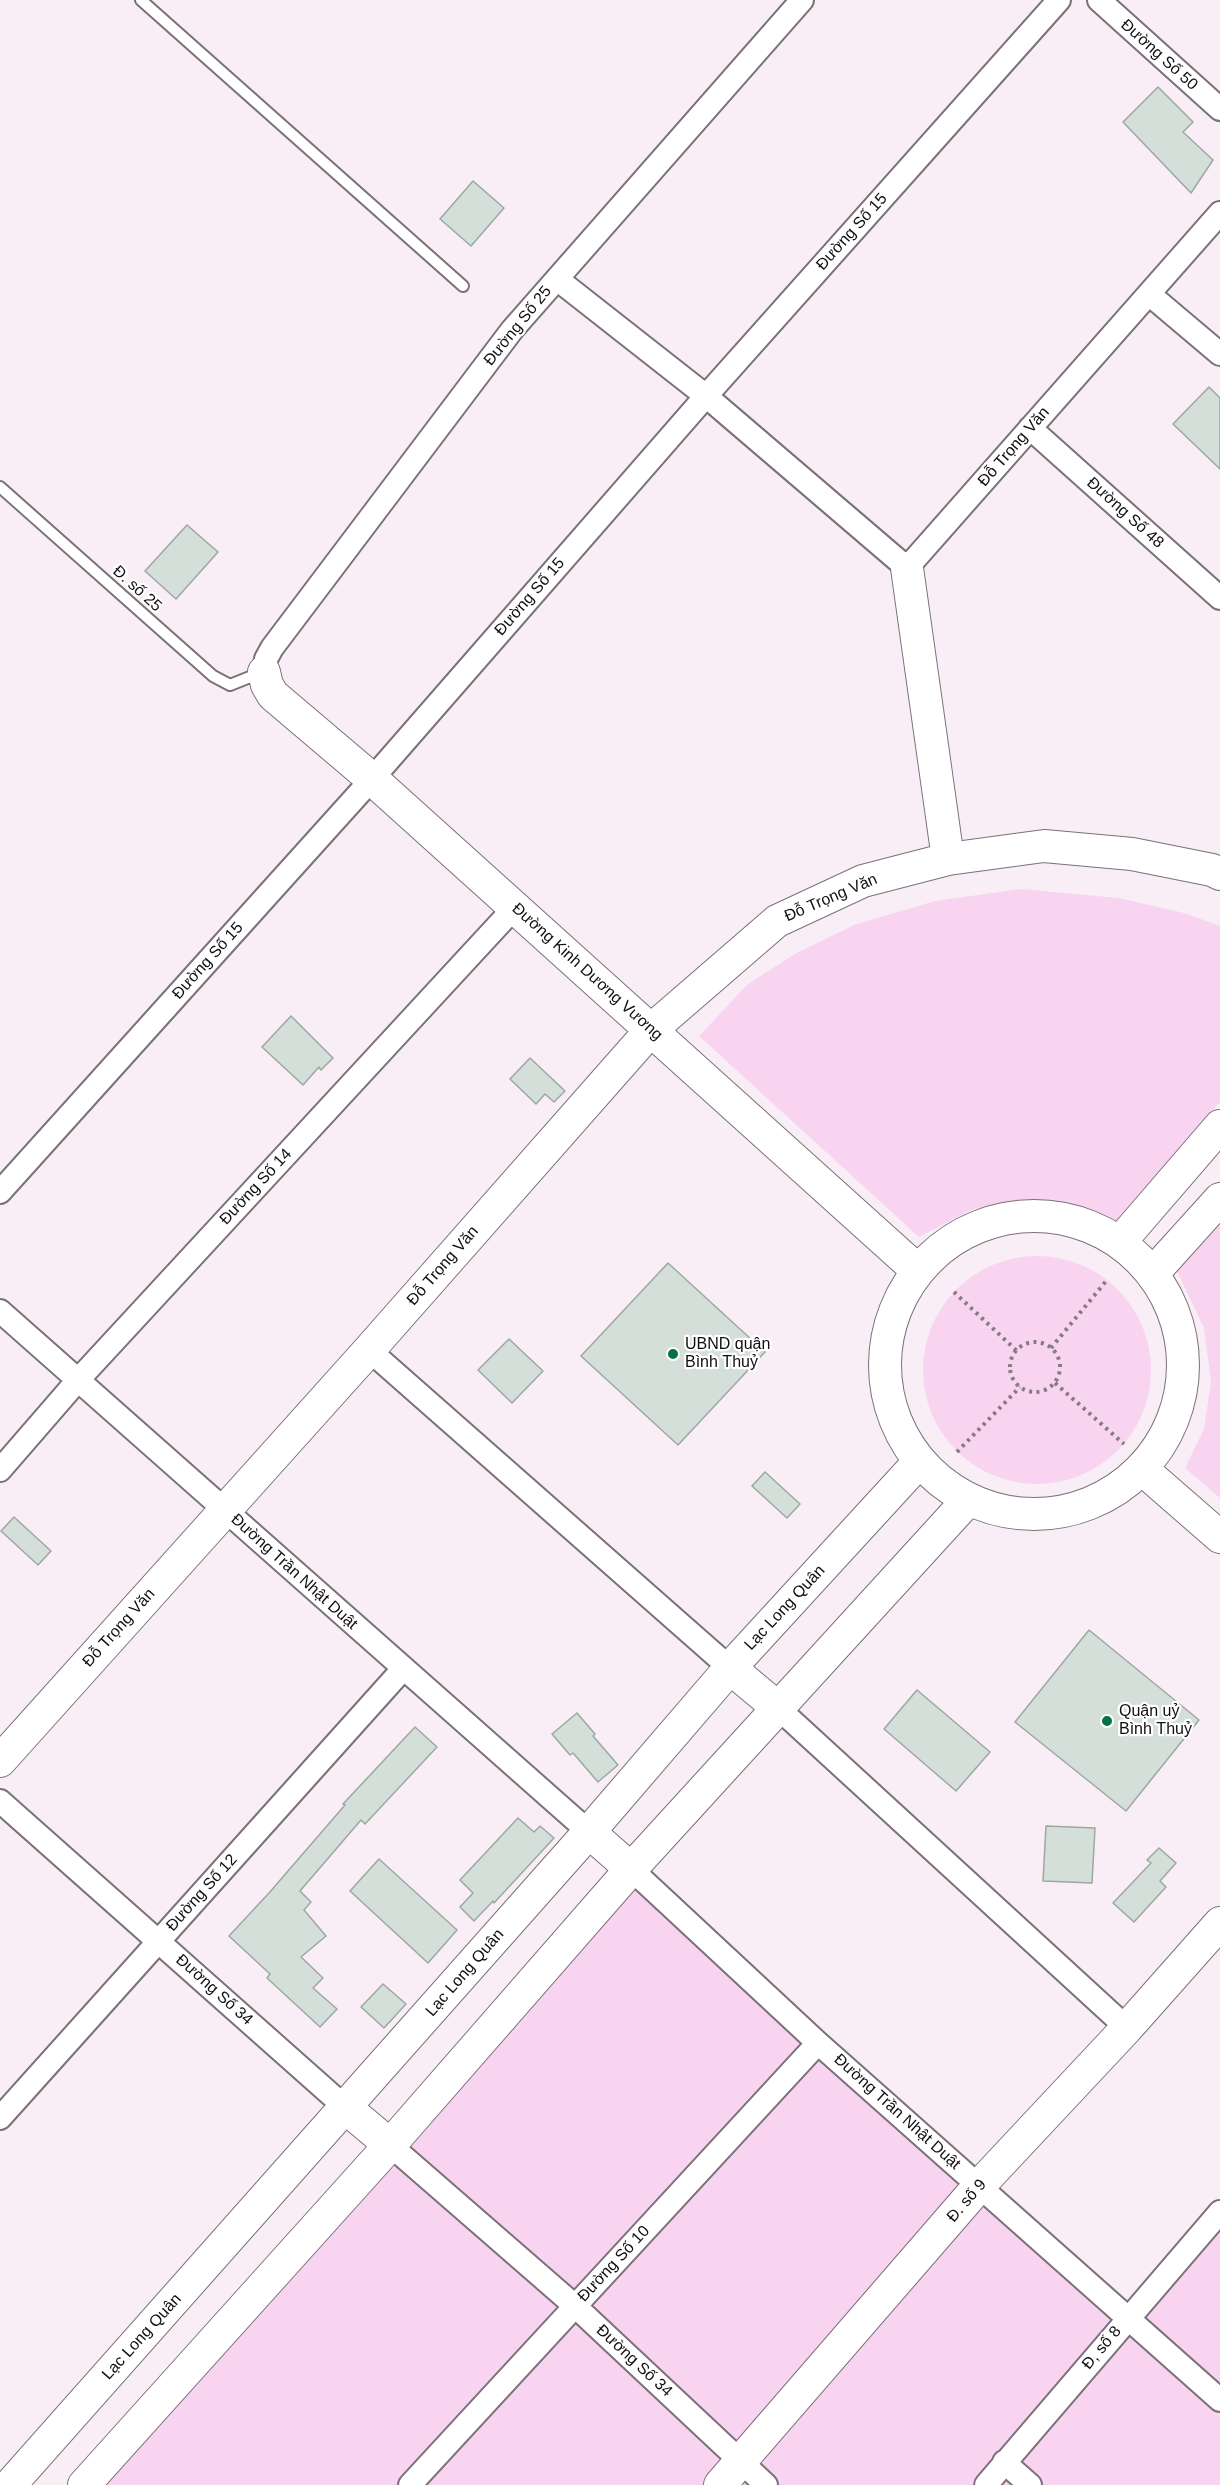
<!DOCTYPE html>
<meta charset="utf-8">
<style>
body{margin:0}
canvas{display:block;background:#f9edf6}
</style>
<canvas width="1220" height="2485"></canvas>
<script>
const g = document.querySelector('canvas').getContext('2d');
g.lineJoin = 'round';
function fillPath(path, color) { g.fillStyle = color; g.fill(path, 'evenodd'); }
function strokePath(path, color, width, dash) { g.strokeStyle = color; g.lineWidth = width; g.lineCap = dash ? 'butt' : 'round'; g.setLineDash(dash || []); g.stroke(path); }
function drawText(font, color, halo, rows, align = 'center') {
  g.font = font + ' Arial,sans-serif'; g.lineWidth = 4.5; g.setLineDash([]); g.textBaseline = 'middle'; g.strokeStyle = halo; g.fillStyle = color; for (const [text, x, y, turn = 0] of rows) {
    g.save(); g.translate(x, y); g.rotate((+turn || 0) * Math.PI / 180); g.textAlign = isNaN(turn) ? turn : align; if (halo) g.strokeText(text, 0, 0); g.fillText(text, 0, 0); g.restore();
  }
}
fillPath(new Path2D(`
 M1021 889 1119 898 1184 913 1220 926V1102L1115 1222 1075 1206 1027 1201 973 1209 919 1237 699 1036 748 984 795 954 854 925 935 901Z
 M1220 1224V1498L1185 1468 1204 1429 1211 1382 1204 1328 1177 1271Z
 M923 1370a114 114 0 1 1 228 0a114 114 0 1 1-228 0Z
 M631 1869 1127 2317 1220 2212V2485H84Z`), '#f8d4f1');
const building = new Path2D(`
 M1158 87 1193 122 1183 132 1213 160 1191 193 1123 122Z
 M473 181 504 208 471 246 440 219Z
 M1209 387 1220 398V469L1173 424Z
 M187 525 218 552 176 599 145 571Z
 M291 1016 333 1058 321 1070 319 1067 303 1085 262 1047Z
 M530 1058 565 1091 554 1102 545 1094 536 1104 510 1079Z
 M668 1263 765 1352 678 1445 581 1356Z
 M509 1339 543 1371 512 1403 478 1370Z
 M765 1472 800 1504 787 1518 752 1486Z
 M14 1517 51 1551 38 1565 1 1531Z
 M1089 1630 1199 1720 1126 1811 1015 1722Z
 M917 1690 990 1752 956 1791 884 1729Z
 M577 1713 595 1734 593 1736 618 1765 598 1782 573 1753 570 1755 552 1734Z
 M415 1727 437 1747 365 1824 361 1820 300 1891 311 1902 304 1910 326 1936 301 1957 323 1978 313 1988 337 2009 320 2027 267 1978 270 1974 229 1936 269 1893 345 1805 343 1804Z
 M518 1818 534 1832 540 1826 554 1838 494 1903 493 1901 474 1921 460 1907 473 1893 460 1880Z
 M1046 1826 1095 1828 1092 1883 1043 1881Z
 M1159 1848 1176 1863 1160 1881 1166 1887 1134 1922 1113 1903 1151 1863 1147 1860Z
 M379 1859 457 1930 428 1963 350 1891Z
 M383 1984 406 2004 384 2028 361 2007Z`);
fillPath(building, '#d3dfd8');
strokePath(building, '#9ca8a1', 1.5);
const lane = new Path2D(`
 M141 0 463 286
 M0 487 213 676 230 685 260 673`);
const street = new Path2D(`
 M1099 0 1220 109
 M557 279 706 396 907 568 1220 213
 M1149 294 1220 354
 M1030 428 1220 598
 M264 672 266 659 272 648 512 330 802 0
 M0 1192 372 779 706 396 1059 0
 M0 1311 589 1832
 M369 1350 730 1668
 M0 1470 78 1380 515 907
 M778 1708 1127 2028
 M0 1801 346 2108
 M631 1869 818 2043 1220 2400
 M0 2118 403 1669
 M390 2145 575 2306 766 2485
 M1004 2462 1030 2485
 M410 2485 818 2043
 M986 2485 1220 2212`);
const secondary = new Path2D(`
 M907 568 948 859
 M264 672 267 685 273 695 372 779 917 1270
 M885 1365a149 149 0 1 1 298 0a149 149 0 1 1-298 0Z
 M1120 1242 1220 1126
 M1154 1272 1220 1199
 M1142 1469 1220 1537
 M730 1668 778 1708
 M0 1761 369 1350 651 1030 777 921 863 881 948 859 1044 846 1132 854 1212 870 1220 874
 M589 1832 631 1869
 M346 2108 390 2145
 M10 2485 589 1832 730 1668 919 1462
 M84 2485 390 2145 631 1869 968 1500
 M720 2485 979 2186 1127 2028 1220 1923`);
strokePath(lane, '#7b7179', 14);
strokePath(street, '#7b7179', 26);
strokePath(secondary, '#7b7179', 34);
strokePath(new Path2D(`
 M954 1292 1017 1351
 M1010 1367a25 25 0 1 1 50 0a25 25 0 1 1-50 0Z
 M1051 1348 1107 1280
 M1055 1383 1124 1444
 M957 1452 1020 1387`), '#847c82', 4, [3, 4.5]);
strokePath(lane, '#fff', 10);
strokePath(street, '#fff', 22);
strokePath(secondary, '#fff', 32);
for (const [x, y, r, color] of [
 [673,1354,6,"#067149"],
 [1107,1721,6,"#067149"]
]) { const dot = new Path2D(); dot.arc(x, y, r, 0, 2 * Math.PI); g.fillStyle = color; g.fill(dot); strokePath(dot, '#fff', 2); }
drawText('16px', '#110d10', '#fff', [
 ["Đường Số 50",1159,55,42],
 ["Đường Số 15",852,232,-48],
 ["Đường Số 25",518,326,-51],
 ["Đỗ Trọng Văn",1014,447,-49],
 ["Đường Số 48",1125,513,42],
 ["Đ. số 25",137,589,42],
 ["Đường Số 15",530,597,-49],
 ["Đỗ Trọng Văn",831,898,-23],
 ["Đường Số 15",208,961,-48],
 ["Đường Kinh Dương Vương",587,972,42],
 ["Đường Số 14",256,1187,-47],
 ["Đỗ Trọng Văn",443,1266,-49],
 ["Đường Trần Nhật Duật",294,1572,42],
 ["Lạc Long Quân",785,1608,-47],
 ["Đỗ Trọng Văn",119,1628,-48],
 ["Đường Số 12",202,1893,-48],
 ["Lạc Long Quân",465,1973,-49],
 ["Đường Số 34",214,1990,42],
 ["Đường Trần Nhật Duật",897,2112,42],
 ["Đ. số 9",967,2201,-49],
 ["Đường Số 10",614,2264,-47],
 ["Lạc Long Quân",142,2337,-48],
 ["Đ, số 8",1102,2348,-50],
 ["Đường Số 34",634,2361,43]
]);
drawText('16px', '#110d10', '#fff', [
 ["UBND quận",685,1345],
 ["Bình Thuỷ",685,1363],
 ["Quận uỷ",1119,1712],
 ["Bình Thuỷ",1119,1730]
], 'left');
</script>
